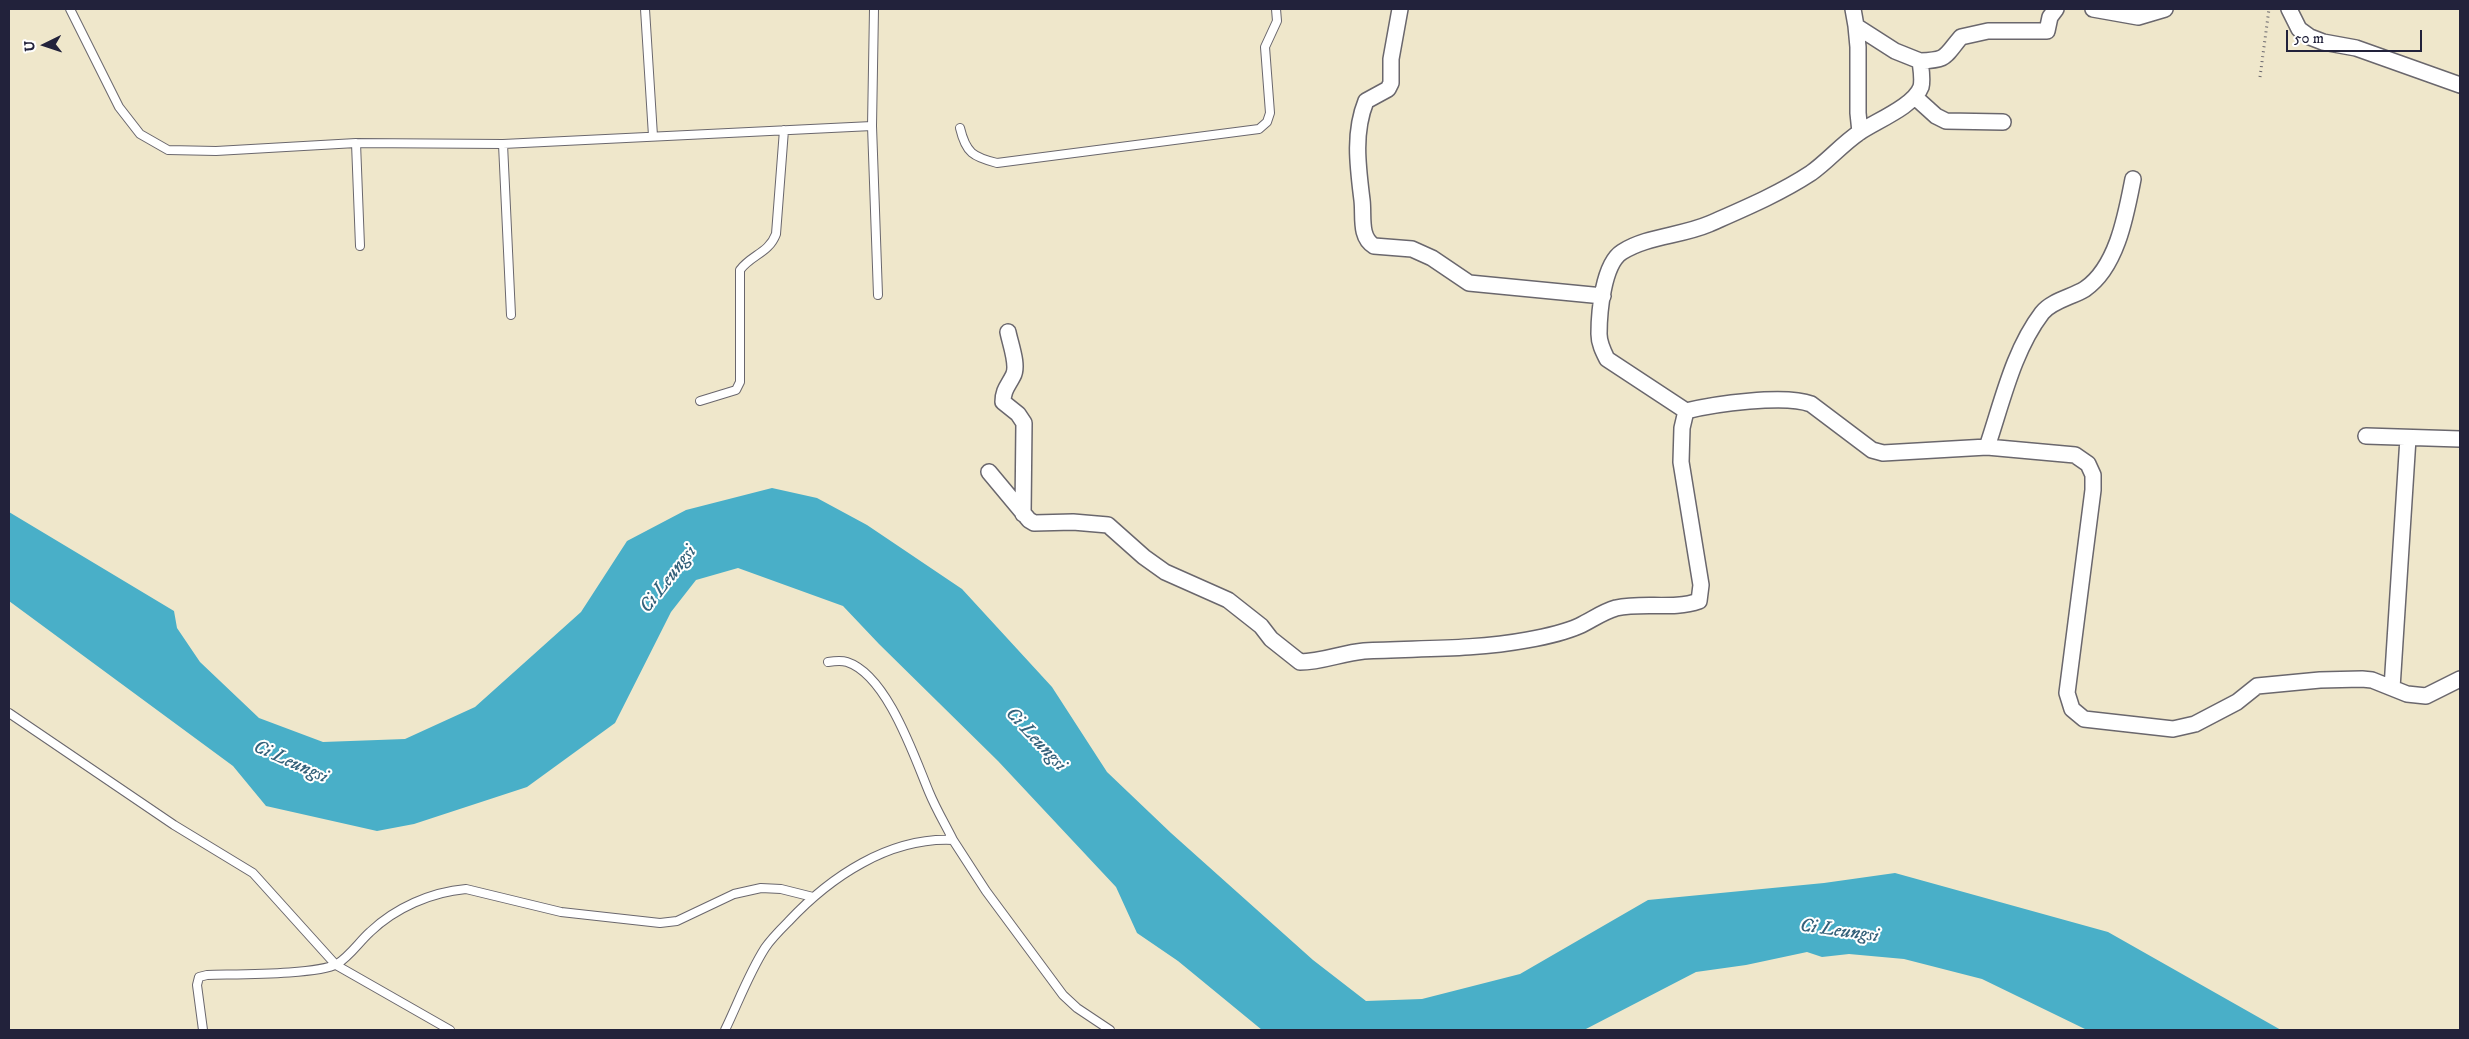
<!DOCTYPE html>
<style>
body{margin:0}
#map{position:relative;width:2469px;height:1039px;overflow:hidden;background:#efe7cb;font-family:"IM FELL DW Pica",serif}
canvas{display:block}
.frame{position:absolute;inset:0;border:10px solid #22223b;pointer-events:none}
.north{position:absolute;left:20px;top:20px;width:50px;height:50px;-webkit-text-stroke:4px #fff;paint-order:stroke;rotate:266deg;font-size:14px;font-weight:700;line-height:20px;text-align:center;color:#22223b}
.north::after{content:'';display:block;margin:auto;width:18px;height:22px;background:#22223b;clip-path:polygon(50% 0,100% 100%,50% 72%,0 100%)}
.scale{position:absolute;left:2286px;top:30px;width:136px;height:22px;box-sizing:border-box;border:2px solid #22223b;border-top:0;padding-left:6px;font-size:15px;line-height:18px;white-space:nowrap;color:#22223b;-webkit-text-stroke:4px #fff;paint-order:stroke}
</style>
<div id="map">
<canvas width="2469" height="1039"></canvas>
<div class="frame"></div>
<div class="north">U</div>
<div class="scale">50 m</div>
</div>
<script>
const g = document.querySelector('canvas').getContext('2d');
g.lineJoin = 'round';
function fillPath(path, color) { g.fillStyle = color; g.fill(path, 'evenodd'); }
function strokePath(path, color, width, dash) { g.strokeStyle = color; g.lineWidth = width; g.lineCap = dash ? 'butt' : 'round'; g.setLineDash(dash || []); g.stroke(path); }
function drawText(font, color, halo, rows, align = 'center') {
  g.font = font + ' "IM FELL DW Pica",serif'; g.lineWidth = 4; g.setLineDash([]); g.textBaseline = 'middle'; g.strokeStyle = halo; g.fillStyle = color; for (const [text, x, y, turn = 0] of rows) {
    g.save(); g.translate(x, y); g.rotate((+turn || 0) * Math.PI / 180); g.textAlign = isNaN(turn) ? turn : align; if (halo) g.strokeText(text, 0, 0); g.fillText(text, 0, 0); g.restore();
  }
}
fillPath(new Path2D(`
 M772 488 817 498 867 525 962 589 1052 687 1107 772 1171 833 1313 960 1366 1001 1422 999 1520 974 1648 900 1824 883 1895 873 2108 932 2281 1030H2087L1982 979 1904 959 1849 954 1822 957 1807 952 1746 965 1696 972 1584 1030H1262L1178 961 1137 933 1116 887 998 761 879 644 843 606 738 568 696 580 671 612 615 723 527 787 414 824 377 831 266 806 233 766 9 601V512L174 611 177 628 200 662 259 718 323 742 405 739 475 707 581 612 627 541 686 510Z`), '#49afc8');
const service = new Path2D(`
 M70 9 119 107 140 134 168 150 216 151 356 143 503 144 872 126 874 9
 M645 9 653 136
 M872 126 878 295
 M960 128C966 153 973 157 997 163L1259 129 1267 122 1270 113 1265 47 1277 21 1276 9
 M356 143 360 246
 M503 144 511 315
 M700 401 736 390 740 382V270C751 255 769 253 776 234L784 130
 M828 662C834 661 841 660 847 662 887 675 914 756 929 792 936 809 945 824 953 840
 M9 713 174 825 253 873 336 965 450 1030
 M203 1030 197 985 199 977 207 975C234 974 317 975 337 964 350 956 359 942 370 932 395 908 431 892 466 889L561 912 660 923 677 921 734 894 761 888 781 889 813 897
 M725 1030C738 1003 749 973 765 948 771 939 780 930 788 922 830 877 889 837 953 840L986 891 1063 995 1077 1008 1110 1030`);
const minor = new Path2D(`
 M1400 9 1391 59V83L1388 89 1366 101C1353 133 1358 167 1362 200 1364 216 1359 237 1374 246L1412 249 1432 258 1469 283 1603 296
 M2093 9 2138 17 2165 9
 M2289 9 2299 29 2310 37 2323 42 2356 48 2460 85
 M1856 26 1858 47V113L1860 132
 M1920 61C1948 60 1944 57 1961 37L1988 31H2047L2050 17 2056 9
 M1915 97 1936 116 1946 121 2003 122
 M1008 332C1010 343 1019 366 1013 376 1008 386 1003 390 1003 402L1018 414 1024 423 1023 514
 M1686 411 1607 359C1603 351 1599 343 1599 334 1599 313 1603 264 1622 252 1647 236 1681 236 1709 224 1743 209 1779 194 1811 173 1828 161 1842 144 1860 132 1876 121 1914 106 1921 87 1923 79 1921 69 1920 61L1895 51 1856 26 1853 9
 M2366 436 2460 439
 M1987 447C2002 403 2013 351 2042 313 2051 301 2072 297 2085 289 2117 267 2126 215 2133 179
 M989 472 1029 520 1034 523 1073 522 1108 525 1144 557 1165 572 1228 600 1261 626 1271 639 1300 662C1322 662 1342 653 1364 651 1419 648 1473 650 1527 640 1544 637 1563 633 1579 626 1592 620 1602 612 1616 608 1644 602 1673 610 1699 601L1701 585 1681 462 1682 428 1686 411C1714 404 1785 394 1811 404L1872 450 1883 453 1987 447 2075 455 2088 464 2093 475V490L2067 693 2072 709 2084 719 2173 729 2195 724 2237 702 2257 686 2320 680 2362 679 2372 680 2407 694 2426 696 2460 679
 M2392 688 2408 438`);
strokePath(service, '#6a676d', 10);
strokePath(minor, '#6a676d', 18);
strokePath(new Path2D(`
 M2260 77 2269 9`), '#6a676d', 3, [1, 4]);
strokePath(service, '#fff', 8);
strokePath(minor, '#fff', 15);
drawText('italic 19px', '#34617a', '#fff', [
 ["Ci Leungsi",669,580,-52],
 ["Ci Leungsi",1035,740,47],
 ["Ci Leungsi",290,763,24],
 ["Ci Leungsi",1839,932,8]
]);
</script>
